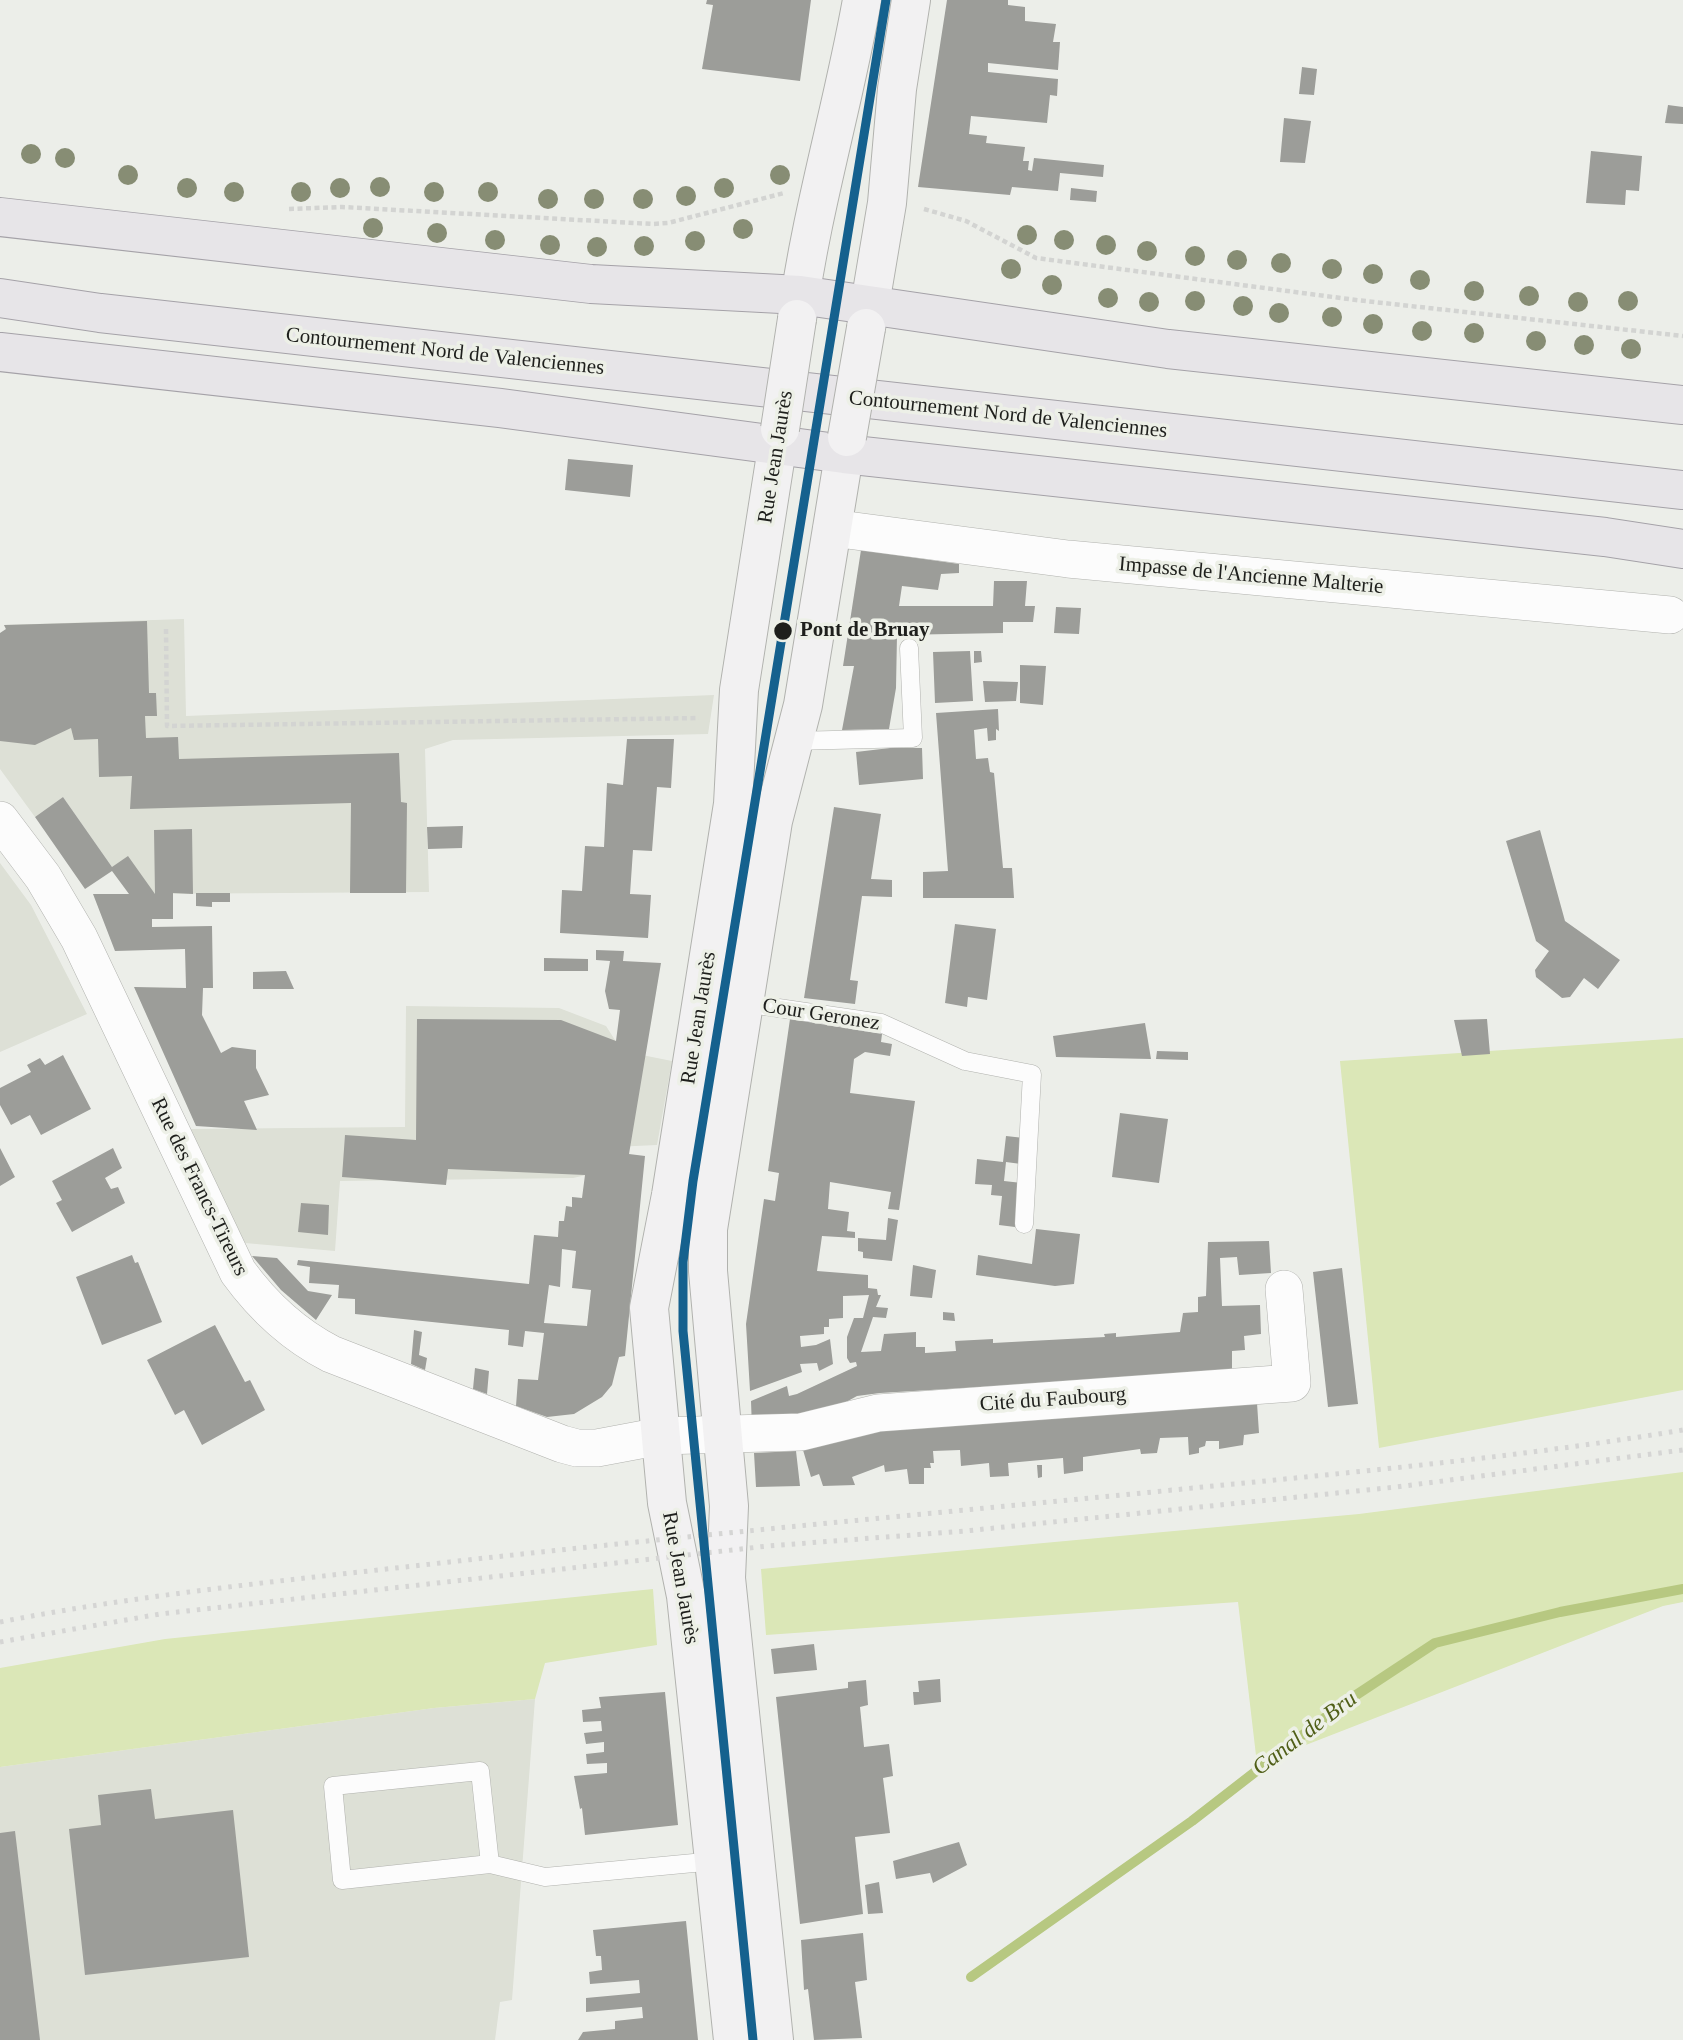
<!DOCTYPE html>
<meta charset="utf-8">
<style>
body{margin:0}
canvas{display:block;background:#eceee9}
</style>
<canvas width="1683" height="2040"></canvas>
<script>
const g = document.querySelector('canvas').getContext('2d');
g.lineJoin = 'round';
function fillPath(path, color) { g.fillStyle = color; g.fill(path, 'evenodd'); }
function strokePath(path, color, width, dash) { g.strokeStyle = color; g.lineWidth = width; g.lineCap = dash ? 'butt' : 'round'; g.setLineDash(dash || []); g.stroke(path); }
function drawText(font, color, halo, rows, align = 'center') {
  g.font = font + ' Georgia,serif'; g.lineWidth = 7; g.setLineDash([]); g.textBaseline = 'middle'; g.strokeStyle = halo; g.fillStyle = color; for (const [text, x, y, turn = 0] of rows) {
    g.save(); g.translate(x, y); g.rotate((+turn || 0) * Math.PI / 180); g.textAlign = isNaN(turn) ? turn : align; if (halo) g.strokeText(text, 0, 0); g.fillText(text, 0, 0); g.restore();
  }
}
fillPath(new Path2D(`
 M184 619 186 716 714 695 708 734 453 740 425 749 429 892 143 894 112 867 63 797 35 817 0 769V655L13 647 4 625Z
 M0 863 31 905 87 1014 0 1052Z
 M406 1006 559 1008 606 1026 622 1051 672 1061 657 1145 592 1148 595 1173 573 1178 340 1181 335 1251 245 1243 189 1129 405 1127Z
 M535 1699 512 2000 500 2002 495 2040H0V1767L434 1708Z`), '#dde0d6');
fillPath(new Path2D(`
 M1683 1038V1390L1379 1448 1340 1061Z
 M1683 1472V1602L1663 1606 1257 1764 1238 1602 766 1635 761 1569 1359 1514Z
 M653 1589 657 1645 545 1663 535 1699 434 1708 0 1767V1668L165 1639Z`), '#dbe7b7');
strokePath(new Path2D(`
 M971 1977 1192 1821 1344 1703 1435 1643 1560 1612 1683 1589`), '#b7c881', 10);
fillPath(new Path2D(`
 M707 0H811L800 81 702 69 713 5 706 4Z
 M947 0H1008V5L1025 7V21L1056 24 1053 42H1060L1058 70 988 63V72L1058 79 1057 96 1050 95 1047 123 971 116 969 134 987 136 986 143 1025 147 1023 161H1029L1028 170 1032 171 1034 158 1104 165 1103 177 1060 173 1058 191 1012 187 1010 195 918 187Z
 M1302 67 1317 69 1314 95 1299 94Z
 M1668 105 1683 107V124L1665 123Z
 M1284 118 1311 121 1305 163 1280 162Z
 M1591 151 1642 156 1639 191 1626 190 1625 205 1586 203Z
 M1071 188 1097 191 1096 202 1070 200Z
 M568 459 633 465 630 497 565 490Z
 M861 550 959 564V573L941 574 938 590 902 586 899 606H993L994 581H1027L1025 606H1035L1033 622H1003V633L897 635 896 688 889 729 842 730 854 666H843Z
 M1056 607 1081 608 1079 634 1054 633Z
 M147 621 149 693H156L157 716H145L146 738 178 737 179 759 399 753 401 802 407 803 406 893H350L351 803 130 809 132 776 99 777 98 739 74 740 71 728 35 745 0 741V633L6 629 4 625Z
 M970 651 973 701 935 703 933 652Z
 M974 651H981L982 662 974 663Z
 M1020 665 1046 666 1043 705 1020 703Z
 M983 681 1018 682 1016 701 985 702Z
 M998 709 999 731 996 729V740L988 741 987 728 974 730 976 759 988 758 990 772 994 773 1003 868H1012L1014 898H923V872L948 871 936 713Z
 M627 739H674L671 788 657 787 652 851 633 850 630 894 651 895 648 938 560 933 562 890 582 891 585 846 604 847 607 783 623 785Z
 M890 748H922L923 779 859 785 856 752Z
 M63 797 112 867 128 856 155 894 154 830 192 829 193 894 173 893V919H152V927L212 926 213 988H203L202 1015 221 1053 232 1047 256 1050V1068L269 1095 244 1101 257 1130 196 1126 134 987 186 988 185 949 115 951 93 894H129L112 871 85 889 35 817Z
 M834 807 881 814 871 879 892 880V897L862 896 850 980 858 981 855 1004 804 998Z
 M463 826 462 848 428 849 427 827Z
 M1540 830 1565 921 1620 960 1598 989 1584 978 1570 997 1562 998 1536 977 1535 970 1549 951 1536 941 1506 841Z
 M196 893H230V902H212V907L196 906Z
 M955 924 996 929 987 1000 968 997 967 1007 945 1003Z
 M596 950 624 951 623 961 661 963 629 1154 645 1156 625 1356 619 1357 612 1385 602 1397 574 1414 547 1417 516 1406 518 1379 538 1380 544 1333 525 1331 523 1347 508 1345 509 1330 355 1314V1299L338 1298 339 1285 309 1283 310 1267 297 1265 298 1260 529 1284 534 1235 558 1237 559 1221H564L566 1206 572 1207V1197L582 1198 585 1175 448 1169 446 1185 342 1177 345 1135 416 1140 417 1019 561 1020 616 1041 620 1010 609 1009 605 991 610 961 596 960ZM562 1249 576 1251 572 1288 591 1290 587 1326 544 1323 549 1285 560 1287Z
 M544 958 588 959V971H544Z
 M286 971 294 989H253V972Z
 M790 1019 882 1034 881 1042 892 1044 890 1056 865 1052 854 1059 850 1093 915 1101 899 1210 888 1209 891 1192 830 1182 828 1209 849 1212 847 1231 855 1232V1238L822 1236 817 1271 868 1275V1288L877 1289 878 1295H881L876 1307 888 1308 886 1318 873 1317 861 1352 881 1351 884 1334 916 1332V1347H925V1353L956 1351 955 1341 993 1339V1343L1105 1337 1104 1334 1116 1333V1337L1180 1332 1183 1313 1198 1312V1297L1206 1296 1208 1242 1269 1241 1271 1273 1239 1275 1237 1257 1220 1258 1222 1306 1260 1305 1261 1334 1244 1336 1245 1350 1232 1351V1372L880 1393 857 1396 828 1412 752 1429 751 1401 787 1386 789 1396 797 1394 857 1366 856 1362 850 1363 847 1358V1337L854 1318H863L869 1295 843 1296V1318L829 1319V1327H824V1334L800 1336 801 1347 816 1345 830 1339 833 1364 819 1371 817 1363 800 1364 802 1372 750 1391 746 1324 764 1199 775 1201 779 1173 768 1171Z
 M1487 1019 1490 1054 1462 1056 1454 1020Z
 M1145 1023 1151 1059 1056 1057 1053 1036Z
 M1157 1051 1188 1052V1060L1156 1059Z
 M63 1055 91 1109 41 1135 30 1115 11 1125 0 1105V1088L31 1072 27 1065 40 1058 45 1065Z
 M1120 1113 1168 1119 1159 1183 1112 1177Z
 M1006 1136 1024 1138 1021 1164 1006 1162 1004 1181 1022 1183 1015 1227 999 1225 1002 1196 991 1195 992 1185 975 1184 977 1159 1003 1162Z
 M0 1148 15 1177 0 1186Z
 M113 1148 122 1168 105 1178 111 1189 118 1187 125 1203 72 1232 56 1203 62 1200 52 1181Z
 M301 1203 329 1205 328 1235 298 1232Z
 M888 1218 898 1220 892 1261 863 1258V1252L858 1251V1238L886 1240Z
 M1036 1229 1080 1234 1074 1284 1055 1286 976 1275 978 1255 1032 1264Z
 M132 1255 135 1263 138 1262 162 1322 102 1345 76 1277Z
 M252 1256 277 1258 308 1291 332 1295 316 1320 281 1290Z
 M913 1265 936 1270 932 1298 910 1296Z
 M1342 1268 1358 1404 1328 1407 1313 1272Z
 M943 1312 954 1313 955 1321 943 1320Z
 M215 1325 245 1382 250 1380 265 1410 202 1445 184 1410 175 1415 147 1360Z
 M414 1330 422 1332 419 1355 427 1358 425 1370 411 1364Z
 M475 1368 489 1371 487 1394 473 1389Z
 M1257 1403 1259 1433 1244 1435 1243 1445 1219 1449V1441H1206L1205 1446 1199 1448V1453L1189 1455 1188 1437 1160 1438 1157 1453 1141 1454 1140 1449 1083 1457V1471L1064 1474 1063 1458 1008 1463 1009 1476 990 1477 989 1463 961 1466 960 1450 933 1451 934 1463H930L931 1468H924V1484H909L907 1469 885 1472 884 1465 852 1477 855 1485 823 1486 819 1474 811 1477 803 1450 880 1425Z
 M796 1451 800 1486 756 1487 754 1453Z
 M1037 1465H1042V1477L1038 1478Z
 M814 1644 817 1670 774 1674 771 1649Z
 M940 1679 941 1702 914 1705 913 1692H919L918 1681Z
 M866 1680 868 1705 860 1707 864 1747 889 1744 893 1776 883 1778 890 1833 855 1837 863 1914 800 1924 776 1697 848 1688V1682Z
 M665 1692 678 1825 585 1835 582 1808 580 1809 574 1776 607 1773V1763L587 1764 586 1754 604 1752V1742L586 1744 584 1733 602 1731 601 1721 583 1722 582 1710 601 1708 599 1697Z
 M151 1789 155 1819 233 1810 249 1957 85 1975 69 1829 101 1825 98 1795Z
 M15 1831 40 2040H0V1833Z
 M959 1842 967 1865 933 1883 930 1873 896 1879 893 1861Z
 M879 1882 883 1913 868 1914 865 1885Z
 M686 1921 698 2040H578L583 2032 615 2029V2021L643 2018 642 2007 586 2012V1998L640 1993 639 1980 590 1984 589 1972 602 1970 601 1956H596L593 1930Z
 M863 1933 867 1980 855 1982 862 2038 814 2040 808 1989 804 1990 801 1940Z`), '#9c9d99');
const lane = new Path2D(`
 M793 741 913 738 909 648
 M744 1003 881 1023 965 1061 1032 1074 1024 1224
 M490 1864 480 1771 333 1786 342 1880 490 1864 545 1877 715 1861`);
const street = new Path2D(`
 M832 528 1068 559 1670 615
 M0 820 43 877 79 938 238 1272C262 1305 294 1335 331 1354L562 1444 577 1448H597L661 1436 801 1432 878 1413 1292 1383 1284 1289`);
const secondary = new Path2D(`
 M797 319C811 211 843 107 862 0
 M866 328 887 203 897 89 911 0
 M733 2040 686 1596 667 1503 649 1308 671 1195 733 804 739 690 780 429
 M774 2040 726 1578 729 1506 708 1271V1229L773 821 803 705 847 437`);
const primary = new Path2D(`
 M0 217 591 284 800 295 1168 349 1683 405
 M0 298 100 313 1683 490
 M0 352 500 408 844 454 1605 537 1683 549`);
strokePath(lane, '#b1b2ae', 19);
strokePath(street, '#b1b2ae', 38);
strokePath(secondary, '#b1b2ae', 40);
strokePath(primary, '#a5a2a8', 40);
strokePath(new Path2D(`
 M289 209 342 207 653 224 668 223 784 193
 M924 209 966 221 1036 258 1356 300 1683 336
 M166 629 167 726 699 718`), '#d3d4d2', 4.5, [5, 3.5]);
strokePath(lane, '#fcfcfc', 18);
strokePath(street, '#fcfcfc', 37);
strokePath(secondary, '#f2f1f2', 38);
strokePath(primary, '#e7e5e8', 38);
strokePath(new Path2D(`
 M0 1622C134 1596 269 1582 405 1567 667 1537 930 1514 1193 1488 1356 1472 1521 1457 1683 1430
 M0 1642 160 1614 768 1546 965 1531 1396 1487 1683 1450`), '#d5d5d4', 5, [3.5, 7]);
const secondaryBridge = new Path2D(`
 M780 429 797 319
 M847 437 866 328`);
strokePath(secondaryBridge, '#b1b2ae', 40, []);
strokePath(secondaryBridge, '#f2f1f2', 38);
strokePath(new Path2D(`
 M753 2040 683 1331V1262L693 1181 886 0`), '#15618e', 9);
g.fillStyle = '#878d74';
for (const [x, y] of [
 [31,154],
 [65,158],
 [128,175],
 [780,175],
 [380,187],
 [187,188],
 [340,188],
 [724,188],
 [234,192],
 [301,192],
 [434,192],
 [488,192],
 [686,196],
 [548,199],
 [594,199],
 [643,199],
 [373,228],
 [743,229],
 [437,233],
 [1027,235],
 [495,240],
 [1064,240],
 [695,241],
 [550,245],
 [1106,245],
 [644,246],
 [597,247],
 [1147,251],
 [1195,256],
 [1237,260],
 [1281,263],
 [1011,269],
 [1332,269],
 [1373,274],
 [1420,280],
 [1052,285],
 [1474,291],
 [1529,296],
 [1108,298],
 [1195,301],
 [1628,301],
 [1149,302],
 [1578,302],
 [1243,306],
 [1279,313],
 [1332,317],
 [1373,324],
 [1422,331],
 [1474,333],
 [1536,341],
 [1584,345],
 [1631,349]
]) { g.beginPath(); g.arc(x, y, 10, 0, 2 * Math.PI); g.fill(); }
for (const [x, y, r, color] of [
 [783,631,10,"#1e1f1c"]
]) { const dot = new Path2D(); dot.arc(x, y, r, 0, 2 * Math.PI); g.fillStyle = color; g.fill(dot); strokePath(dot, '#edf0e7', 2.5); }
drawText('21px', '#1e1f1c', '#edf0e7', [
 ["Contournement Nord de Valenciennes",445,352,6],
 ["Contournement Nord de Valenciennes",1008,415,6],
 ["Rue Jean Jaurès",776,457,-81],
 ["Impasse de l'Ancienne Malterie",1251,576,5],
 ["Cour Geronez",821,1015,9],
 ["Rue Jean Jaurès",699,1018,-81],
 ["Rue des Francs-Tireurs",199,1187,64],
 ["Cité du Faubourg",1053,1400,-4],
 ["Rue Jean Jaurès",680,1578,80]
]);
drawText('bold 21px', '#1e1f1c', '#edf0e7', [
 ["Pont de Bruay",800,631]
], 'left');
drawText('italic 23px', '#505f18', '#edf0e7', [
 ["Canal de Bru",1305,1734,-37]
]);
</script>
